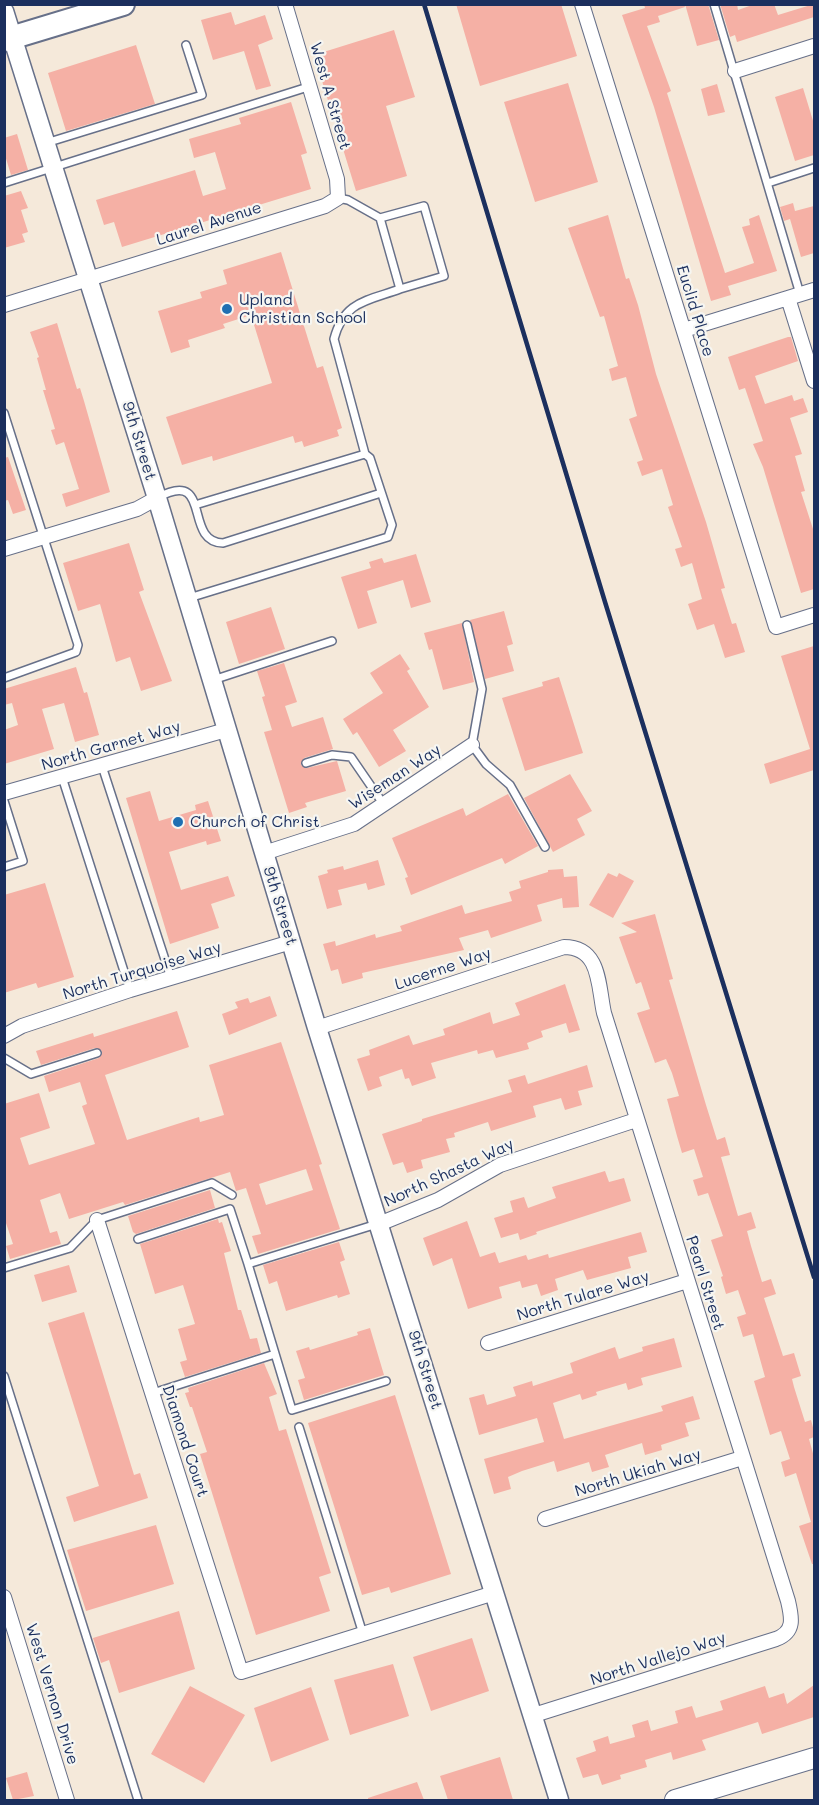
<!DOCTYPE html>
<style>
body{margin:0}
#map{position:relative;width:819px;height:1805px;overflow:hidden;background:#f5e9da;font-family:Mali,sans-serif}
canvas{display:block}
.frame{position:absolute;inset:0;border:6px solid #1b2f5e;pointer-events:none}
</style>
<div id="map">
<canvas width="819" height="1805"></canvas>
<div class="frame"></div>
</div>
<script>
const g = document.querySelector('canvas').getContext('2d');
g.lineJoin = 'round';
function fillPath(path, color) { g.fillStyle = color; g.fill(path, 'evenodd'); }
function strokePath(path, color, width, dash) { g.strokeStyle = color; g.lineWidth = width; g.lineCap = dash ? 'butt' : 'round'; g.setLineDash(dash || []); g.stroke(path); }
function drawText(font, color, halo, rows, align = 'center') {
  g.font = font + ' Mali,sans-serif'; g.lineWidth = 4.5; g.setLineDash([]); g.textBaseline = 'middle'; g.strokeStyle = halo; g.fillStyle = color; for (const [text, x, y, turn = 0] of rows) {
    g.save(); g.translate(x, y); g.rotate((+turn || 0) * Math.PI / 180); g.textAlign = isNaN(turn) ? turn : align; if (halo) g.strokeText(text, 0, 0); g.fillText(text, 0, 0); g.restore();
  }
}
fillPath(new Path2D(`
 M456 4H561L577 56 480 86Z
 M644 4H684L685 7 658 16 660 22 647 26 671 91 667 93 725 273 754 263 742 227 750 225 749 219 759 215 777 271 728 286 731 295 711 301 654 107 622 15 645 8Z
 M685 4H708L719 40 697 46Z
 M720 4H737L738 10 755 4H774L778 15 814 4V17L737 42 735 35 730 37Z
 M231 12 235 25 265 15 273 39 258 45 271 86 256 90 244 51 213 60 201 20Z
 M394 30 415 97 386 106 407 176 356 191 314 55Z
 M136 45 155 104 66 131 48 73Z
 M568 83 598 182 535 202 504 102Z
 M717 84 725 112 708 116 701 89Z
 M803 88 814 124V155L795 161 775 97Z
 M291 102 307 153 301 155 311 189 122 247 114 222 104 225 96 200 195 170 203 196 226 189 215 152 194 158 189 139 241 124 239 118Z
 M17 134 28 170 11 175 4 152V138Z
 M21 191 28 208 21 210 28 232 22 234 25 242 4 248V196Z
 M793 203 795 211 814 206V253L801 257 790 219 784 221 780 207Z
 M608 215 626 279 629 278 638 305 656 374 706 522 725 588 721 589 732 624 736 623 745 652 725 658 714 624 697 630 688 604 702 599 692 563 681 567 675 549 682 547 668 507 673 505 662 469 642 476 637 462 643 460 629 419 637 416 626 377 612 381 609 369 618 366 604 316 600 317 568 228Z
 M281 252 317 368 323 366 342 428 337 430 339 436 304 447 302 441 295 443 293 436 213 461 212 456 182 465 166 417 272 383 251 315 223 324 225 328 188 340 190 347 171 353 158 311 202 298 200 292 227 284 223 270Z
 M57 323 77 389 80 388 84 401 110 492 66 507 62 494 79 489 64 442 56 445 51 430 55 429 43 390H46L37 358 39 357 30 332Z
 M788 337H791L798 361 755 376 765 404 792 395 794 401 803 398 808 412 790 418 802 454 795 456 805 491 801 492 814 532V589L801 593 763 467 753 444 763 441 745 388 739 390 728 357Z
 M8 457 26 510 13 514 8 500 4 501V458Z
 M129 543 144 590 139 592 172 681 141 691 130 657 116 662 100 604 78 611 63 563Z
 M416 554 431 602 411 608 403 580 367 591 377 623 358 629 341 577 371 568 369 562 382 558 384 563Z
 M271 607 285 649 239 664 226 622Z
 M504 611 513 644 507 646 514 671 485 679 470 620Z
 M462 623 474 682 443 690 432 649 429 650 424 633Z
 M814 646V770L770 784 764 764 810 749 781 656Z
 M400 654 410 669 407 671 429 707 393 730 406 751 379 767 357 732 353 735 343 719 383 693 370 673Z
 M284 663 297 702 285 706 292 727 323 717 333 749 304 758 301 765 307 768 337 761 346 791 305 803 307 807 289 813 264 732 272 730 262 697 265 696 257 671Z
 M76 667 84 693 87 692 99 735 75 742 64 703 42 709 54 749 4 764V730L18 725 12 703 4 705V689Z
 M559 677 583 753 525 771 502 698 543 686 542 682Z
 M570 774 592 811 577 819 585 835 553 852 524 798Z
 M150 791 159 821 196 810 195 805 208 801 221 841 207 845 206 841 169 852 181 890 228 876 235 896 211 904 219 928 170 944 126 798Z
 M508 794 538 846 505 864 502 858 411 895 405 878 408 877 392 838 463 808 466 816Z
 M378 860 385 885 368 890 366 883 338 890 342 905 327 909 318 876 328 873 327 870 343 866 344 870Z
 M563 869 564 877 577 876 579 907 563 908 562 898 537 905 542 921 491 938 488 930 459 938 464 950 362 973 363 978 342 984 338 969 331 971 323 944 335 941 336 946 375 934 376 938 402 931 400 926 462 905 465 914 512 901 509 892 521 888 519 881 548 872V870Z
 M608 873 617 877 619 873 634 881 613 918 589 905Z
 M45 883 74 977 38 988 36 983 4 993V895Z
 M655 914 673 979 669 980 706 1105 717 1140 725 1137 730 1155 721 1157 738 1216 751 1212 756 1228 747 1231 751 1246 762 1282 771 1279 776 1294 764 1298 783 1356 794 1353 801 1376 792 1379 794 1387 805 1422 811 1420 814 1431V1437L809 1439 814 1457V1564H812L799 1526 811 1522 796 1473 785 1477 781 1462 790 1459 781 1431 770 1435 754 1381 765 1377 753 1334 743 1337 737 1317 746 1314 738 1290 726 1294 721 1277 723 1276 711 1240 723 1236 708 1193 698 1196 693 1180 703 1177 694 1149 682 1153 677 1136 667 1099 679 1096 672 1073 666 1059 655 1063 637 1013 650 1009 641 982 636 984 619 937 637 932 621 923Z
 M565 984 580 1030 569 1033 566 1023 541 1031 543 1037 527 1043 529 1049 496 1058 493 1050 478 1054 477 1050 431 1063 436 1078 412 1086 409 1078 405 1079 402 1069 379 1077 382 1086 368 1091 357 1059 370 1055 369 1050 409 1035 413 1045 445 1035 443 1029 490 1012 493 1024 520 1015 515 1003Z
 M270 996 277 1016 229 1035 222 1014 238 1008 235 1002 248 998 250 1003Z
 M177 1011 189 1047 105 1075 127 1140 199 1117 200 1122 224 1115 209 1065 281 1042 322 1164 319 1165 340 1229 258 1254 252 1236 261 1234 246 1188 236 1191 230 1172 125 1205 123 1202 69 1219 60 1193 40 1200 50 1233 57 1231 61 1244 10 1259 6 1246 13 1244 4 1217V1104L39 1093 50 1128 20 1138 29 1165 95 1144 82 1106 87 1104 80 1082 49 1092 44 1076 99 1058 102 1051 95 1048 41 1065 36 1051 93 1033 94 1037ZM306 1169 313 1190 266 1205 259 1184Z
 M587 1065 593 1087 578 1091 582 1105 565 1110 561 1098 533 1106 536 1117 491 1131 488 1122 454 1133 455 1137 446 1139 450 1152 421 1160 423 1168 407 1173 403 1162 393 1165 382 1134 422 1121V1119L512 1092 508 1080 525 1075 528 1084Z
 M605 1171 609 1182 624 1178 631 1201 536 1232 537 1234 520 1240 518 1233 501 1238 494 1218 513 1212 510 1201 524 1197 528 1208 556 1198 552 1187Z
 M210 1190 215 1208 136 1234 133 1232 128 1216Z
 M218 1219 219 1223 222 1222 231 1251 224 1253 238 1310H241L250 1339 257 1338 261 1353 185 1377 180 1362 187 1360 178 1329 195 1324 183 1285 155 1294 140 1244Z
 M467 1221 480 1257 495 1252 499 1263 526 1255 528 1260 548 1254 549 1258 641 1232 647 1252 628 1257 631 1268 587 1280 583 1270 555 1279 558 1290 541 1296 537 1284 522 1288 520 1281 499 1287 502 1298 468 1309 452 1258 433 1266 423 1238Z
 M339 1242 345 1260 340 1262 350 1294 338 1298 337 1295 286 1311 277 1281 269 1284 263 1265Z
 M69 1265 77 1292 42 1302 34 1275Z
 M84 1312 134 1475 140 1473 148 1498 74 1522 66 1497 99 1486 48 1323Z
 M370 1328 384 1375 304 1400 298 1380 305 1378 296 1351 309 1347 310 1350 358 1335 357 1332Z
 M674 1338 682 1367 641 1378 643 1385 628 1390 626 1383 596 1392 597 1395 582 1400 580 1394 553 1403 564 1439 663 1411 661 1406 693 1396 700 1419 685 1423 689 1436 661 1445 662 1450 645 1455 642 1443 605 1455 609 1467 592 1472 589 1462 557 1472 554 1461 522 1471 508 1477 511 1489 494 1494 484 1459 544 1442 537 1418 479 1435 469 1398 484 1394 487 1405 516 1396 513 1387 532 1381 533 1386 573 1373 570 1363 598 1353 615 1347 619 1359 643 1351 642 1347Z
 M264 1363 277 1394 269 1397 279 1431 286 1429 331 1573 319 1577 330 1611 256 1635 200 1454 207 1452 192 1407H190L185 1393 189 1392 188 1388Z
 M395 1395 451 1574 391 1593 389 1587 362 1595 308 1423Z
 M156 1525 174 1584 86 1611 67 1550Z
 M179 1611 195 1669 119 1693 109 1660 101 1663 93 1638Z
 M472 1638 489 1691 431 1711 413 1657Z
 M393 1664 409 1716 350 1735 334 1680Z
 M814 1685V1717L762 1734 758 1722 702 1740 706 1750 673 1760 671 1752 645 1760 647 1767 620 1775 621 1779 602 1785 598 1774 583 1778 576 1758 596 1751 593 1741 608 1736 610 1744 635 1737 632 1725 648 1720 651 1731 678 1723 675 1711 692 1706 696 1718 723 1710 720 1701 765 1686 769 1698 784 1693 787 1704Z
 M190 1686 245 1715 204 1783 151 1754Z
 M311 1687 329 1740 271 1762 254 1708Z
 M500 1757 513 1800H448L440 1776Z
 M27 1772 34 1796 13 1800 6 1778Z
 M417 1782 424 1800H368V1798Z`), '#f5b0a5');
const service = new Path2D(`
 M714 4 800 294
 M46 143 202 95 186 45
 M4 183 311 86
 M768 183 814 168
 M338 198 348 200 380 218 400 289 444 276 424 206 380 218
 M4 413 78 645 76 652 4 678
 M365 454 334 339C344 301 367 301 400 289
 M157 498C214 467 182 542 223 543L381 493
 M189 598 388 537 392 525 370 458 365 454 195 505
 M467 625 482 689 472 745 486 764 510 785 545 847
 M213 680 332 641
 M306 763 332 755 351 757 384 805
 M102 766 171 978
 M62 777 130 990
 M4 801 23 861 4 867
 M4 1058 31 1074 97 1053
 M138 1239 230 1209 248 1264 377 1224
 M248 1264 292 1410 386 1381
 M4 1268 70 1248 97 1220 212 1183 232 1195
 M4 1376 138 1800
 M153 1393 275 1354
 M299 1427 363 1634`);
const minor = new Path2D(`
 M582 4 776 627 814 615
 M735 71 814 46
 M788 298 814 381
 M4 305 325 206 338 198 337 179 285 4
 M684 330 814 290
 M4 549 137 509 157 498
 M4 793 226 730
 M264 853 354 824 472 745
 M317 1028 564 947C601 947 598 986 604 1013L788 1601C792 1618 795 1632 776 1639L534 1715
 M4 1036 22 1026 130 990 291 942
 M97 1220 241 1672 494 1593
 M379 1224 438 1200 500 1165 636 1120
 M488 1343 687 1281
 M545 1519 742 1458
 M4 1597 67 1800`);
const tertiary = new Path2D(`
 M4 11 157 498 317 1028 559 1800`);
const secondary = new Path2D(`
 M675 1800 814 1758`);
const primary = new Path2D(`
 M4 40 123 4`);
strokePath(service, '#677089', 10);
strokePath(minor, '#677089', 16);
strokePath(tertiary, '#677089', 21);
strokePath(secondary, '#677089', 22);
strokePath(primary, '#677089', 26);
strokePath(service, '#fff', 7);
strokePath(minor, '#fff', 14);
strokePath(tertiary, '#fff', 18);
strokePath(secondary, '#fff', 20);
strokePath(primary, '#fff', 22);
strokePath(new Path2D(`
 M424 4 605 602 814 1277`), '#1b2f5e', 4.5);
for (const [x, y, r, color] of [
 [227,309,6,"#1f6fb2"],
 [178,822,6,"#1f6fb2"]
]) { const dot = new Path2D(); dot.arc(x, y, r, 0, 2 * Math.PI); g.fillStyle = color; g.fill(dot); strokePath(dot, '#f6f6f2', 2); }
drawText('16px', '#1b2f5e', '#f6f6f2', [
 ["West A Street",330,96,74],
 ["Laurel Avenue",209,224,-18],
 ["Euclid Place",695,311,73],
 ["9th Street",139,441,73],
 ["North Garnet Way",111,746,-16],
 ["Wiseman Way",395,777,-33],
 ["9th Street",280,906,73],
 ["Lucerne Way",443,969,-19],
 ["North Turquoise Way",142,971,-17],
 ["North Shasta Way",449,1173,-25],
 ["Pearl Street",705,1283,73],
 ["North Tulare Way",583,1296,-17],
 ["9th Street",425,1370,73],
 ["Diamond Court",185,1441,72],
 ["North Ukiah Way",638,1473,-17],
 ["North Vallejo Way",658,1659,-18],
 ["West Vernon Drive",52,1694,73]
]);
drawText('16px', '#1b2f5e', '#f6f6f2', [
 ["Upland",239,300],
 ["Christian School",239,318],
 ["Church of Christ",190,822]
], 'left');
</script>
